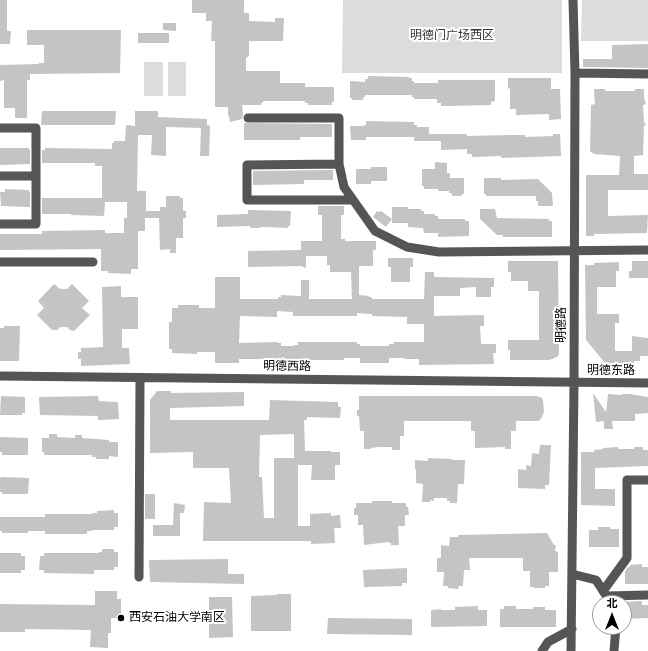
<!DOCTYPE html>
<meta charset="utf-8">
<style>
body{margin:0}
#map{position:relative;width:648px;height:651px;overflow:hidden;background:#fff;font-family:"Nunito Sans","Noto Sans SC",sans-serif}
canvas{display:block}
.north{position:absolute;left:592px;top:595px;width:40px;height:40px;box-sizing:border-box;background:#fff;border:1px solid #999;border-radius:50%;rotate:0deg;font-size:11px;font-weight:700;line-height:16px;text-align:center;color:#000}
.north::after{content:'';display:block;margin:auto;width:14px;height:18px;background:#000;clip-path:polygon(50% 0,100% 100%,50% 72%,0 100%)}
</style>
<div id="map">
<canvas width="648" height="651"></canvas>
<div class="north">北</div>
</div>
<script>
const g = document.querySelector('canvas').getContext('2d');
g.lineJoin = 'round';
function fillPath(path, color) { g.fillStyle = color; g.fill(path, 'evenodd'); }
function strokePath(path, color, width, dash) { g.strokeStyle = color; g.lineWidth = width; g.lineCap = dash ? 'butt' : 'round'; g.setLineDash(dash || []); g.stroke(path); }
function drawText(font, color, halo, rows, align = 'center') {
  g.font = font + ' "Nunito Sans","Noto Sans SC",sans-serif'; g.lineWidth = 4; g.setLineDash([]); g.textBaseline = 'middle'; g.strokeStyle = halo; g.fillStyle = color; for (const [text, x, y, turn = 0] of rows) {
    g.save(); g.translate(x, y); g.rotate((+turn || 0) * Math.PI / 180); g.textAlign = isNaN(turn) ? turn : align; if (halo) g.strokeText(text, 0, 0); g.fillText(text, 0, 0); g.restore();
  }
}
fillPath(new Path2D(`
 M343 0H562V73H342Z
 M582 0H648V41H581Z
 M144 62H163V96H144Z
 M168 62H186V96H168Z`), '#dcdcdc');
fillPath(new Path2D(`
 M0 0H7V31H11L10 44H0Z
 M192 0H244V13H249V21L275 22V18H284L283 41H249V56L246 58V71H280V83H305V87H334V102H332V105H308V103H305V101H263V103H261V105H242L243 114 242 119 230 122 229 116H228V107H215V41H211L212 21H206V13H192Z
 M163 23H176V31L163 30Z
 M27 30H121L120 73 30 74V80H27V118H15V108H4V80L0 81V65L39 64V63H44V45H27Z
 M138 33H169V43H138Z
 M648 44V68L583 67V59H612V45Z
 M368 76 409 77V78H412V81H414V83H438V80H495V101L491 102V105L448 106H441V103H437V99H414V97H412V95H365V97H363V100H352V98H350V81L365 82V79H368Z
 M508 78H551V89H560L561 119 549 120V114L516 115V109H510V88L508 89Z
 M594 89H605V91H635V89H644V98L646 104 643 105 644 122 646 125 644 126 643 155 634 156V174H648V190H608V216L648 215 647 233 594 234V236H586V175H619L620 156 594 154 590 151 591 105 595 104Z
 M42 111H116L115 125H41Z
 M135 111H158V117L207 119V125L210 126 209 156H200L201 128 166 127V156L151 155 152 135H138L137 191H146V211H160V207H166V196H180V198H183V211H186V218H183V238H176V253H170V249L160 250 159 218H145V231H138V269H131V274L108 273V271H101V249L0 250V234H42V231L105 230V233H124V218H127V202H105L104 216 71 215V214H42V198H102V166H95V163H42V150H45V148L112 149V143H114V141H125L126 125 135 126Z
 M366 121 414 122V125H417V127H429V134H467V136L509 135H525V137L553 136V134H560L561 156 501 158V156L472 157V154H467V149L441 150V141H414V137H366V140H351L350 126H363L366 125Z
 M244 123 332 124V137H300V140H244Z
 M0 148H29V150H30V164L0 165Z
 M435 162 447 163V173H450V178H464V194H462V196H452V193H449V191H438V189H424V186H422V169H435Z
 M371 167H387V181H371V184H356V169H371Z
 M333 170V180H304V184L253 185V171Z
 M484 178H501V180L538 179 552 193 553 206H538V201H536V196H486V194H484Z
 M5 189 29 190V192H30V207L1 206 0 192H5Z
 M318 206H344V215H341V239H345V241H376V250H373V266H359V295L369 296V297H372V299H424L425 272H434V277L494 278V287H491V297H476V287L460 288V296H434V316L484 315V326H480L481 344H496V353H493L494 364 419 365V359H404V358H389V363H360V358H344V360H306L295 361V363H280V359H239V363H215V352H197V354L172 353V349H169V322H172V308H178V305H199V308H215V277H240V299H278V297H281V295L301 296V280H309V299H352L351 272H330V265H327V256H306V268L301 266 248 267V251L301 250V241H322V215H318ZM277 311 293 312V316H357V313L372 314V316L407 317V324H424V342H394V344H389V346H360V344H357V342H298V345H294V346H281V343H278V342L239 343 240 316 277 317Z
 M392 207H408V209H421V211H424V214H435V216H438V219H465V221H469V236L438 237V233H424L423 228 408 227V223H392Z
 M480 209H495L497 218 549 219V221H552V237H503V235H497L480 219Z
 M248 210 291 211 290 226H288V228L267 227H260V228H250V226L217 227V215L248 214Z
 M377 211 379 212 381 211 392 219 386 227 373 217Z
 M388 258H413V267H410V282H391V267H388Z
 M508 261H558L559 354 557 357 549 360H510V350H508V340H539V291H528V281H511V272H508Z
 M632 261H648V278H629V271H632Z
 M619 262V271H616V287H597V314H619V323H615V351H632V336L648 338V356H640V361H634V363H605L586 340 585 265H594V263Z
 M54 284 60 289H67L72 284 89 301 82 308 90 315 74 331 70 330 67 327H60L57 330H52L37 315 44 308 38 301Z
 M121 286V297H138V329H122V348H129L130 364 81 366V359H78V352H81V348L103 347 102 287Z
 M4 326H20L19 361H0V328H4Z
 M157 391H171V393L244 392V406L170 408V420H269L270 400 338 402V407H341L340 418 307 417V420H304L305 451H331V452H340V465H335V480H311L312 465H298V526H310V514L331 513V516L340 515 341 528H334L335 543 311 544V541H203L204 502 231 503 229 468H193V452L150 453V400ZM294 434V458H274V518H264L262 477H259L260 435Z
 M593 393 606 412 608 394 622 395V394H629L648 397V413L635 414V421H612L613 429H604V421L596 422Z
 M1 396 25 397V413H22V415H0Z
 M98 396 99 401 118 402 119 419 98 420V416L40 415 39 397Z
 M359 396H537L542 398 543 401 544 412 541 419 538 421H516V431H511V449H505V447L475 448V431H471V421H404V436H400V450H392V447H378L371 448V449H364V431H360L359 416H357V410H359Z
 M49 434H57V437L75 438V435H82V438L109 440V442H118V457L109 456V459H96V457H92V455H44V452H42V438H49Z
 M0 437 28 438V455H2V452H0Z
 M540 445H551L549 485H545V489L518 488V469L526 470V465L531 466 532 453 539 454Z
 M618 447V449H634V447H643V450H648V466L595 468V489H615V506L581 505V452H594V450L603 449V448Z
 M428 458 452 459V460H465L464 484H458L457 503H450V501H447V498H434V501L430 500V502H422L423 484 416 483V469H415V460L428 461Z
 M2 477 29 478 28 494H2V492H0V478Z
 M145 494H155V519H145Z
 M372 501H392V503H406V507H408L409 515H405V526H398L399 545H391V543L388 542 364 545 363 525H358V515H354V508H356V503H372Z
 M174 503 185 505 184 513H180V536H153V525H173Z
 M114 510V513H118V527H114V530H92V531H87V534H45V531H28V533H2V531H0V517H45V514H92V513H97V511Z
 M598 527H610V529H619V547H589V530H598Z
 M547 533 554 545H556L555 551 558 552V572H549V586H545V588H534V587H530V571H523V558H469L470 570H464L463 586H459L458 589 448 588V586H443L444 572H437V558H441V545L449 546 450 537H458V535Z
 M102 549H114V552H118V567H114V570H94V574L44 573V570H39L40 556H44V553H99V552H102Z
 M0 553H21V556H25V570H21V573H0Z
 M228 559V574H244V584L150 582 149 560Z
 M642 564V567H648V584H625V571L628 567H630V565Z
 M407 568V583H402V586L364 587 363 570Z
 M95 591H117V599H121V618H111V633H108V648L90 647 91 630 25 629V632H0V604L95 605Z
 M277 594H291V631H251V596L277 595Z
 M209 597H232L233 637 209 638Z
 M642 601V605H648V618L624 619V602Z
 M478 606V610H487V626L431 627V610L441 609V610H455V607Z
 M504 606H516V609H533V607H545V610H556V627H500V609H504Z
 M328 618 412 619V635L327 634Z`), '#c4c4c4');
strokePath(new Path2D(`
 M575 73 648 74
 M248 118H339V164L344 187 375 231 407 247 439 252 648 250
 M0 128H36V224H0
 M339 164 247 165V200H352
 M0 176H36
 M0 262H93
 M0 376 648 383
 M572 574 596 580 611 603
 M139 577 140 378
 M603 591 627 558V480H648
 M606 596 648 595
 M542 651 548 642 572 629
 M571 651 574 383 575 73 573 0
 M614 651 616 627`), '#555', 9);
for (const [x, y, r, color] of [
 [121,618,4,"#000"]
]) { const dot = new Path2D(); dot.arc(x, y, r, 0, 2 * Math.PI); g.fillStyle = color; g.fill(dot); strokePath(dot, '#fff', 1.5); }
drawText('12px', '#333', '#fff', [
 ["明德门广场西区",452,36]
]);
drawText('12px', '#000', '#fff', [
 ["明德路",562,325,-90],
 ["明德西路",287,367,1],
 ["明德东路",611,371]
]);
drawText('12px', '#000', '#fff', [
 ["西安石油大学南区",129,618]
], 'left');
</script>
